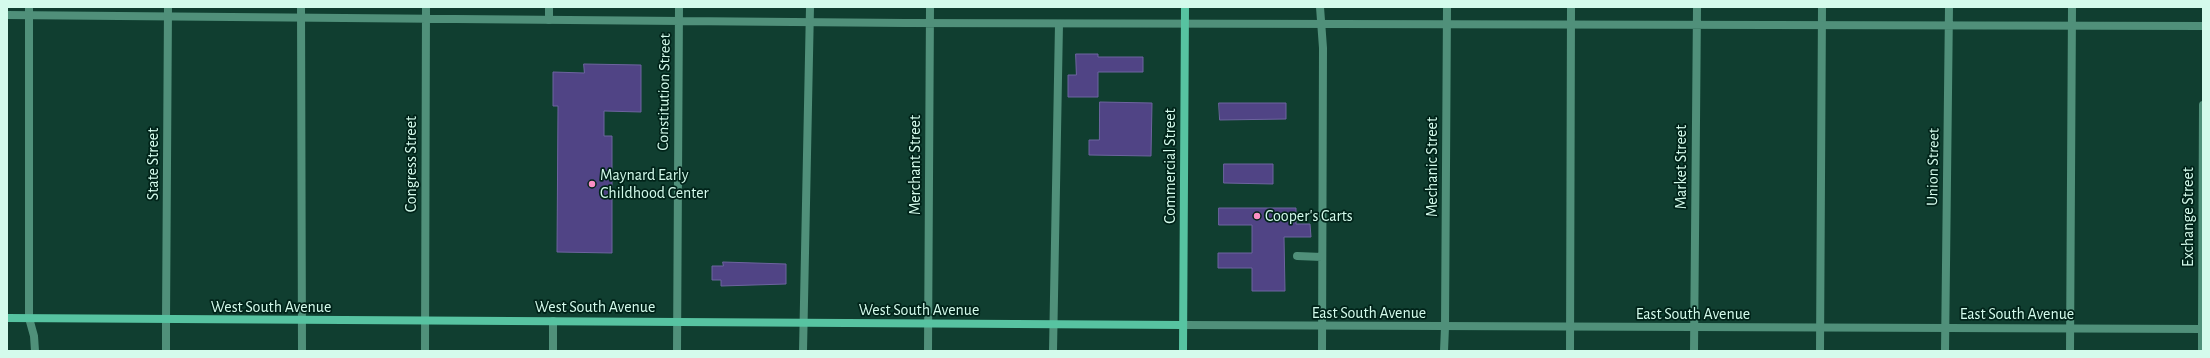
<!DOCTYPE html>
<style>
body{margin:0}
#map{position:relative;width:2210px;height:358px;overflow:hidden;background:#103e30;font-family:"Alegreya Sans",sans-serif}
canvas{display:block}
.frame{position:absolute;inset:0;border:8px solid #d4fbec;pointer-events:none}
</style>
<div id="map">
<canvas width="2210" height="358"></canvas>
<div class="frame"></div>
</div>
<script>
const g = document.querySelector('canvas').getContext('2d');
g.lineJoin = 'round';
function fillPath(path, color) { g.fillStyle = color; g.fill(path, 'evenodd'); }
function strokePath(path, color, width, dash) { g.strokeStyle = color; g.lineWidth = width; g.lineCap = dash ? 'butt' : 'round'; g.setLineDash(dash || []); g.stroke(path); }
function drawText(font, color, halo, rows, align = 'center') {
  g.font = font + ' "Alegreya Sans",sans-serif'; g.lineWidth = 3.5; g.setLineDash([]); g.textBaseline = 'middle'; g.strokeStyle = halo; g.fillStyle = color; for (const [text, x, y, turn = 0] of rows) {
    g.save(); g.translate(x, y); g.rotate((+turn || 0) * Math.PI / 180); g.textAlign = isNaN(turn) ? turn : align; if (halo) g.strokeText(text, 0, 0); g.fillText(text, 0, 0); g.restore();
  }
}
const building = new Path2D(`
 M1076 54H1098V57H1143V72H1098V97H1068V75H1076Z
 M584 64 641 65V112L604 111V136H612V253L557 252 558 106H553V72L584 73Z
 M1100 102 1152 103 1151 156 1089 155V140H1099Z
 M1219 103H1286V119L1220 120Z
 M1224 164H1273V184L1224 183Z
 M1219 208H1296V224H1310L1311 237H1284L1285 291H1252V268H1218V253H1252V225H1219Z
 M723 262 786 264V284L721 286V280H712V266H723Z`);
fillPath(building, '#504485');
strokePath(building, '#6d649f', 1);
strokePath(new Path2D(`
 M29 7V318L34 336 35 351
 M301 7 302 351
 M549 7V20
 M1320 7 1323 48 1322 351
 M1297 256 1322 257
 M553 351V321
 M803 351 810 7
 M1053 351 1059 24
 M1570 351 1571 7
 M1820 351 1822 7
 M2070 351 2072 7`), '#50907a', 8);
strokePath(new Path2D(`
 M7 15 905 23 2203 26
 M166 320V351
 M2202 329V351
 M425 351 426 7
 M677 351 679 7
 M928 351 930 7
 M1444 351 1445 327
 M1694 351 1697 7
 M1945 351 1949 7`), '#50907a', 8);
strokePath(new Path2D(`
 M166 320 168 7
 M1183 325 2203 329
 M1445 327 1447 7
 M2202 329 2203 105`), '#50907a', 8);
strokePath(new Path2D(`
 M7 318 1183 325
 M1183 351 1185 7`), '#57c3a1', 8);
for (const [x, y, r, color] of [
 [592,184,4,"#fb8fc4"],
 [1257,216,4,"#fb8fc4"]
]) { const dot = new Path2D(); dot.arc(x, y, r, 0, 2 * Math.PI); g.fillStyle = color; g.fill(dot); strokePath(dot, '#002319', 1.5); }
drawText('16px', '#d4fbec', '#002319', [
 ["Constitution Street",664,92,-89],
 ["State Street",153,164,-90],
 ["Congress Street",411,164,-90],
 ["Merchant Street",915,165,-90],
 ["Commercial Street",1170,166,-90],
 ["Mechanic Street",1432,167,-90],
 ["Market Street",1681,167,-90],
 ["Union Street",1933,167,-89],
 ["Exchange Street",2188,217,-90],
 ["West South Avenue",271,307],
 ["West South Avenue",595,307],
 ["West South Avenue",919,310],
 ["East South Avenue",1369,313],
 ["East South Avenue",1693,314],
 ["East South Avenue",2017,314]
]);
drawText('16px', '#d4fbec', '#002319', [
 ["Maynard Early",600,175],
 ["Childhood Center",600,193],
 ["Cooper's Carts",1265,216]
], 'left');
</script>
